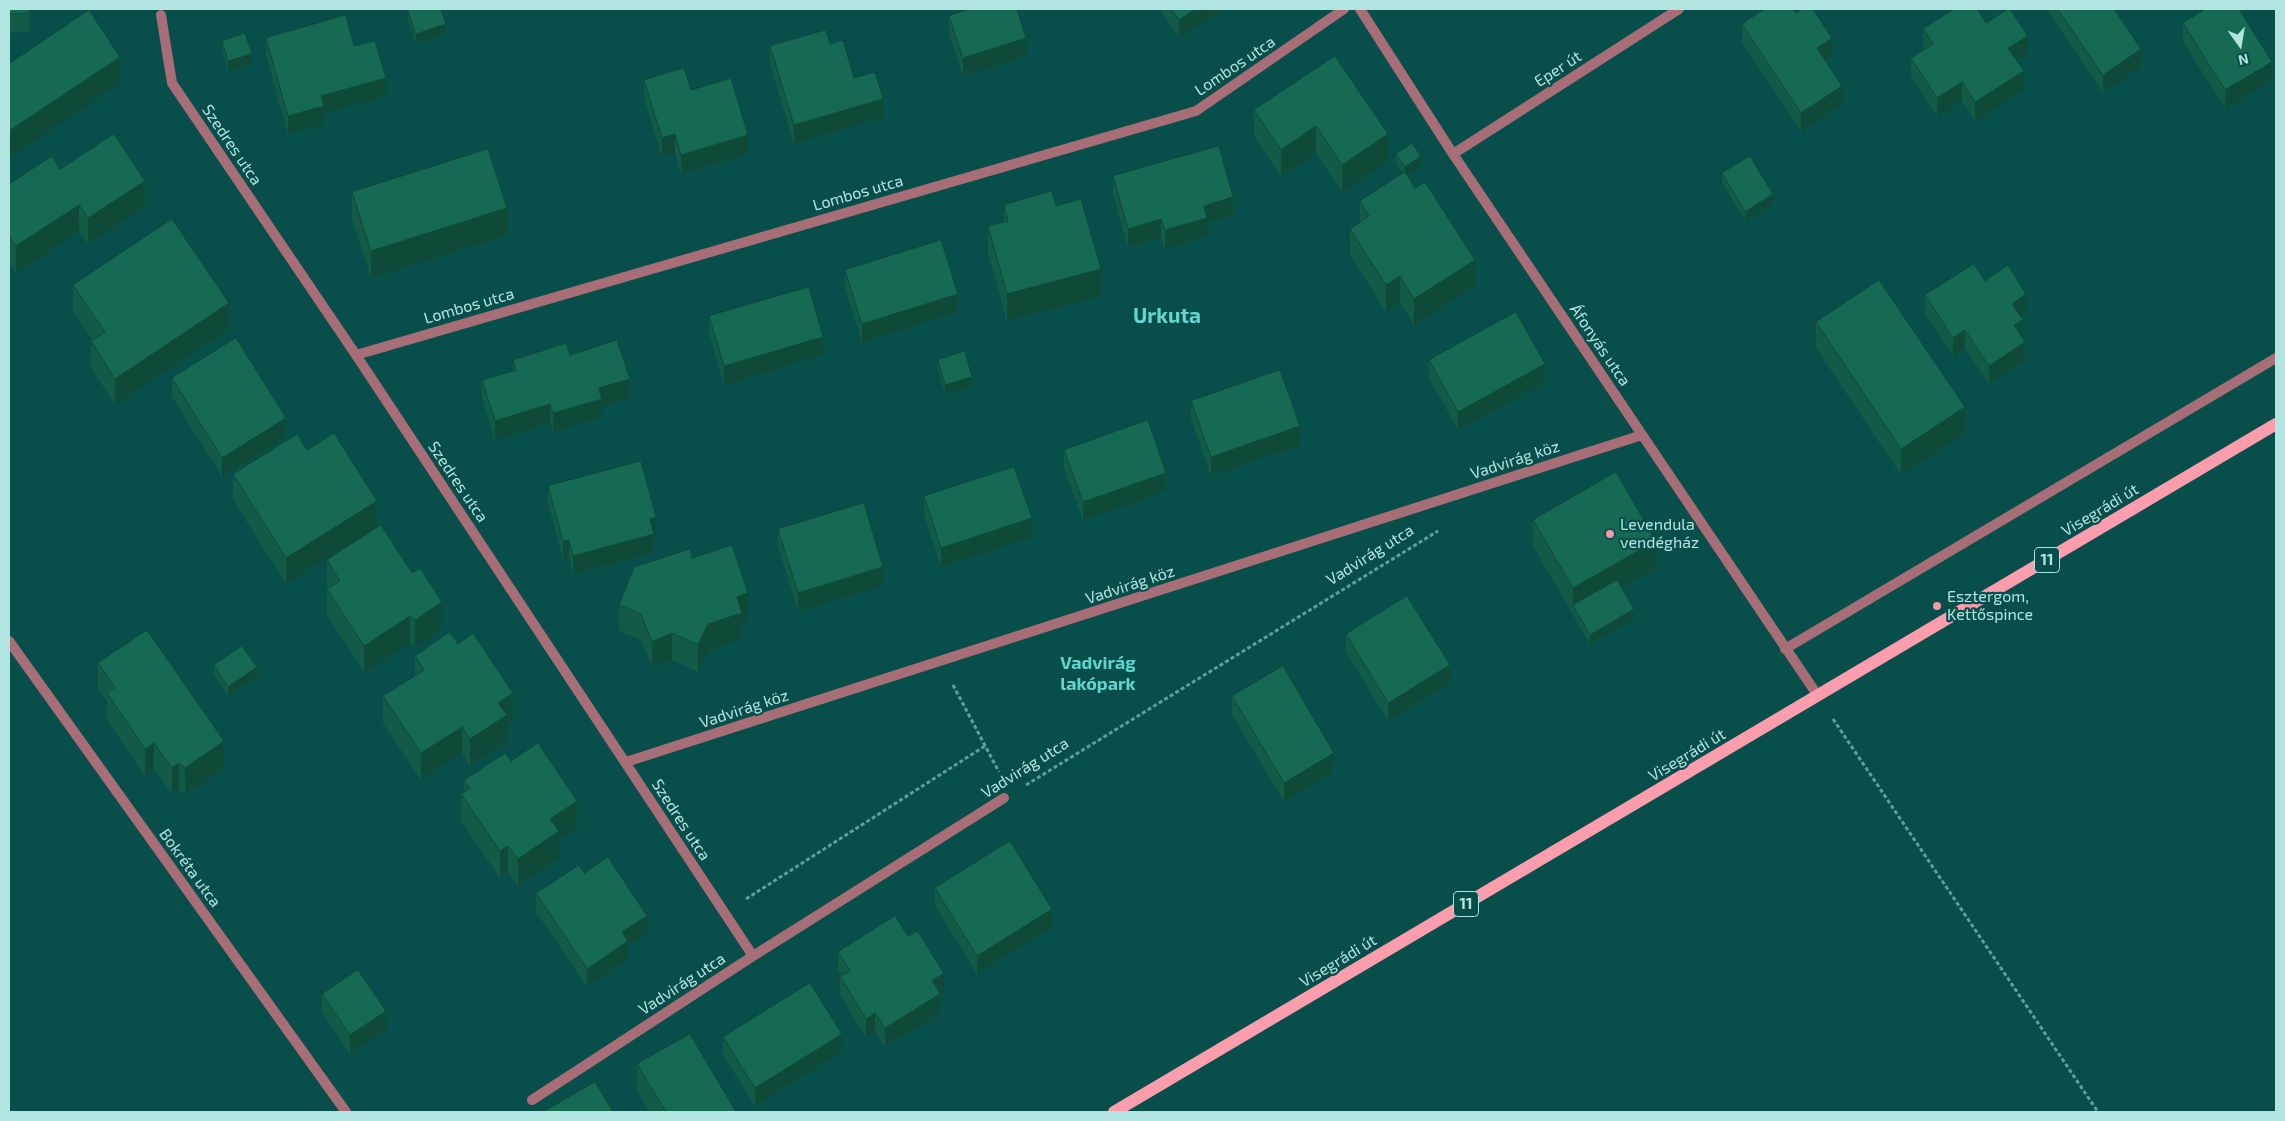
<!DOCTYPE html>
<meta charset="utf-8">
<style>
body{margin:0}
#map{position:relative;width:2285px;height:1121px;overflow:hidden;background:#084e4b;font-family:"Exo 2",sans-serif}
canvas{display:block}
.frame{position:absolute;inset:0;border:10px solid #b2e5e1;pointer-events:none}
.north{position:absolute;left:2215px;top:20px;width:50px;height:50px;-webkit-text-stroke:4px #084e4b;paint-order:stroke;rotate:167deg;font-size:14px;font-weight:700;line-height:20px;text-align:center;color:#b2e5e1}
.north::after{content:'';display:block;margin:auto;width:18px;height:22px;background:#b2e5e1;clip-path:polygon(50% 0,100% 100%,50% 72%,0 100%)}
</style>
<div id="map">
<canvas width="2285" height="1121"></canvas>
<div class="frame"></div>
<div class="north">N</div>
</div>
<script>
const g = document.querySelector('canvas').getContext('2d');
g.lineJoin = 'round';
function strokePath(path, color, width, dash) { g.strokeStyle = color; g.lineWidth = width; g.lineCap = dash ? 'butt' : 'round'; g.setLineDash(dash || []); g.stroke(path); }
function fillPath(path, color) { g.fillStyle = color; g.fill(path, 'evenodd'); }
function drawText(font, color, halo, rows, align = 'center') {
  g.font = font + ' "Exo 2",sans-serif'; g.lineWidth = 4.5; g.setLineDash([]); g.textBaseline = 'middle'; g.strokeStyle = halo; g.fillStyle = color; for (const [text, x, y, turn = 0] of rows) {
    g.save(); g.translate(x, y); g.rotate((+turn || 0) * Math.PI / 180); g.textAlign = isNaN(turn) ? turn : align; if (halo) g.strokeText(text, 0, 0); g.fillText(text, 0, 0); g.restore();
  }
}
strokePath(new Path2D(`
 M953 685 999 772
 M1833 719 2098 1112
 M1026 785 1438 531
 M746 899 985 746`), '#629e9b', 3, [4, 2.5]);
strokePath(new Path2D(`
 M1360 9 1453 154 1818 696
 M161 15 172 83 356 355 753 956
 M1453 154 1679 9
 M356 355 1196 111 1344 9
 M9 641 346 1112
 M1785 649 2276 358
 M626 762 1642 435
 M532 1100 753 956 1004 798`), '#a86e77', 10);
strokePath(new Path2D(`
 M1114 1112 2276 424`), '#fb9dac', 12);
fillPath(new Path2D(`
 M9 9H29V32L9 33Z
 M408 9 446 33 416 43 408 18Z
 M964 9H1024V10L1018 13 1026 56 963 76 949 35V16L965 11Z
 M1160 9H1224L1179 38Z
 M2047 9H2114L2141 67 2103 93 2047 10Z
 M1796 13 1832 56 1825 61 1842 104 1801 132 1742 43V24Z
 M1986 23 2028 54 2017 61 2024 90 1975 121 1962 101 1937 117 1911 76V58L1924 50 1923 47V29Z
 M2183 23 2272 80 2225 109 2183 41Z
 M266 38 354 46 386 96 324 114V124L288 134 266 56Z
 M222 41 252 63 228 71 222 50Z
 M830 44 854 78 883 117 794 144 770 65V46Z
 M1335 56 1388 161 1342 192 1316 153 1281 177 1254 136V110Z
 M644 80 691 90 748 154 681 174 675 153 662 157 644 98Z
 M1396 154 1421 166 1407 176 1475 286 1414 325 1400 303 1386 312 1350 255V229L1360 223V201L1403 174 1396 163Z
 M60 169 145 207 88 244 79 231 16 273 9 262V184Z
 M1722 173 1773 204 1745 221 1722 183Z
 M1113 176 1233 216 1207 223V236L1165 249 1161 238 1128 247 1113 195Z
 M352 192 507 235 371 278 352 219Z
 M1004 205 1056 206 1101 296 1007 321 988 253V226L1004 222Z
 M845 270 958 312 862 342 845 288Z
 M1985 281 2026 313 2021 316 2025 360 1989 384 1965 348 1953 356 1925 314V295Z
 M73 285 229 329 115 405 91 368V341L92 340 73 312Z
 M709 316 823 355 724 385 709 334Z
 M1816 322 1965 433 1901 475 1816 348Z
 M570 355 630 398 602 406V417L553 432 550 422 495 440 482 399V380L513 371V360Z
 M938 360 972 387 945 394 938 369Z
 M1429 360 1545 383 1458 430 1429 378Z
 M172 378 286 437 222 477 172 397Z
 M1191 401 1300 445 1211 476 1191 419Z
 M307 450 377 527 286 584 233 500V474Z
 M1064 450 1166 491 1083 521 1064 468Z
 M548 486 656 536H654V553L573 574 569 559 563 560 548 504Z
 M924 496 1032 537 941 567 924 515Z
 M1533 520 1656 568 1621 587 1634 619 1590 644 1533 546Z
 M778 529 883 586 798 611 778 547Z
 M692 558 748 620 742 622V639L708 651 698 672 672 660 652 668 641 640 619 631V605Z
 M327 560 442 629 415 647 410 643 364 672 327 616V589H328L327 586Z
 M1346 634 1450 683 1388 721 1346 652Z
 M415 656 513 720 507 724V742L470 766 462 753 421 780 383 723V696L415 676Z
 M98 663 224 768 185 795 179 790 172 794 154 770 145 776 107 720V701L98 689Z
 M214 665 257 677 228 696 214 675Z
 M1232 696 1334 771 1284 802 1232 715Z
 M511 761 577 828 559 840V858L518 886 508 872 500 878 461 821V794L464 792V780Z
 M584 873 647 934 628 946V959L587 987 536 912V893Z
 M935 888 1052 927 977 974 935 906Z
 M908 936 944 992 940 994V1013L885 1047 875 1032 866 1037 840 995V976L841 975 838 970V952Z
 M322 994 386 1030 350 1054 322 1012Z
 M723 1037 842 1052 755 1106 723 1055Z
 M637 1064 736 1112H650L637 1091Z`), '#135a47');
fillPath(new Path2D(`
 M246 9H255L246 11Z
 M1013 9H1024V10L1013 14Z
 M1196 9H1224L1179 38V20Z
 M446 24V33L416 43V34Z
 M2028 36V54L2008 66V48Z
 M1026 38V56L963 76V58Z
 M1832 38V56L1817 67V48Z
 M2141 49V67L2103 93V75Z
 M252 54V63L228 71V61Z
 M120 57V83L9 158V131Z
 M2272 62V80L2225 109V90Z
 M2024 71V90L1975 121V102Z
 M386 78V96L324 114V124L288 134V116L321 96Z
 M1962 82V101L1937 117V98Z
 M1842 86V104L1801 132V113Z
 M883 99V117L794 144V125Z
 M1316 126V153L1281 177V150Z
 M675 134V153L662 157V138Z
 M1388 134V161L1342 192V165Z
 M748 135V154L681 174V155Z
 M1421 156V166L1405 177V167Z
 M145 181V207L88 244V218Z
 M1773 194V204L1745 221V212Z
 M1233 197V216L1207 223V236L1165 249V230L1204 206Z
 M79 205V231L16 273V246Z
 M507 208V235L371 278V251Z
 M1161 219V238L1128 247V229Z
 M1475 260V286L1414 325V299Z
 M1101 269V296L1007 321V294Z
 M1400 276V303L1386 312V285Z
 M958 294V312L862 342V324Z
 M2026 294V313L2012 322V304Z
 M229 303V329L115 405V379Z
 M2023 320V338L2014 325Z
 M1965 330V348L1953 356V338Z
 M823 337V355L724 385V366Z
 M2025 342V360L1989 384V366Z
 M1545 364V383L1458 430V412Z
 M972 377V387L945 394V385Z
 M630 379V398L602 406V417L553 432V413L599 388Z
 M550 404V422L495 440V421Z
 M1965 407V433L1901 475V449Z
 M286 418V437L222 477V458Z
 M1300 426V445L1211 476V457Z
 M1166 473V491L1083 521V502Z
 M377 501V527L286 584V558Z
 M656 517V536H654V553L573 574V556Z
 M1032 518V537L941 567V548Z
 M569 540V559L563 560V541Z
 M1656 541V568L1577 612 1573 605V588Z
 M883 567V586L798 611V593Z
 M748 593V620L742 622V639L708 651 698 672V645L708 624 737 597Z
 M442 602V629L415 647V620Z
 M1634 609V619L1590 644V635Z
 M410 616V643L364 672V646Z
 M672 633V660L652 668V642Z
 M1450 665V683L1388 721V703Z
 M257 667V677L228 696V687Z
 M513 693V720L507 724V742L470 766V739L498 703Z
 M462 727V753L421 780V753Z
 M224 741V768L185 795V768Z
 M154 743V770L145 776V749Z
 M1334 753V771L1284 802V783Z
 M179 763V790L172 794V768Z
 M577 801V828L559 840V858L518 886V859L550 819Z
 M508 846V872L500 878V851Z
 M1052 909V927L977 974V956Z
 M647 916V934L628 946V959L587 987V969L622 932Z
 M944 974V992L932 999V980Z
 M940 994V1013L885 1047V1028Z
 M386 1011V1030L350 1054V1035Z
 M875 1013V1032L866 1037V1019Z
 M842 1034V1052L755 1106V1088Z`), '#0f4a39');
const building = new Path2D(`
 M9 9H29V13L9 14Z
 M408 9H441L446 24 416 34Z
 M970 9H1017L1026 38 963 58 949 16Z
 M1172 9H1196L1179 20Z
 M1765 9H1793L1796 13 1802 9H1813L1832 38 1817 48 1842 86 1801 113 1742 24Z
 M1954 9H1977L1986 23 2008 9H2010L2028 36 2008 48 2024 71 1975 102 1962 82 1937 98 1911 58 1933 44 1923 29Z
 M2058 9H2114L2141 49 2103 75Z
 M2206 9H2239L2272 62 2225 90 2183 23Z
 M89 10 120 57 9 131V64Z
 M346 15 354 46 375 41 386 78 321 96 324 106 288 116 266 38Z
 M826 30 830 44 843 40 854 78 875 72 883 99 794 125 770 46Z
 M245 33 252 54 228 61 222 41Z
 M1335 56 1388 134 1342 165 1316 126 1281 150 1254 110Z
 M684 68 691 90 731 78 748 135 681 155 675 134 662 138 644 80Z
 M114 134 145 181 88 218 79 205 16 246 9 236V184L52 156 60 169Z
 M1412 143 1421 156 1405 167 1396 154Z
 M1219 146 1233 197 1204 206 1207 218 1165 230 1161 219 1128 229 1113 176Z
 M488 149 507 208 371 251 352 192Z
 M1750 156 1773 194 1745 212 1722 173Z
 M1405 172 1415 188 1425 182 1475 260 1414 299 1400 276 1386 285 1350 229 1369 216 1360 201Z
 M1052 191 1056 206 1081 199 1101 269 1007 294 988 226 1008 221 1004 205Z
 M172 219 229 303 115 379 91 341 105 332 73 285Z
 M941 240 958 294 862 324 845 270Z
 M1974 264 1985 281 2008 265 2026 294 2012 304 2023 320 2014 325 2025 342 1989 366 1965 330 1953 338 1925 295Z
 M1879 280 1965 407 1901 449 1816 322Z
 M809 287 823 337 724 366 709 316Z
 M1516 312 1545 364 1458 412 1429 360Z
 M236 338 286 418 222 458 172 378Z
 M617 340 630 379 599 388 602 399 553 413 550 404 495 421 482 380 516 370 513 360 566 343 570 355Z
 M965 351 972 377 945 385 938 360Z
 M1280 370 1300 426 1211 457 1191 401Z
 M1148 420 1166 473 1083 502 1064 450Z
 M334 433 377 501 286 558 233 474 297 434 307 450Z
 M641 461 656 517 650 519 654 534 573 556 569 540 563 541 548 486Z
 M1014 467 1032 518 941 548 924 496Z
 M1616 472 1656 541 1573 588 1533 520Z
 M864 503 883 567 798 593 778 529Z
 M381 525 412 573 420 568 442 602 415 620 410 616 364 646 327 589 340 581 327 560Z
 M732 545 748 593 737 597 742 613 708 624 698 645 672 633 652 642 641 614 619 605 634 567 690 549 692 558Z
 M1617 580 1634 609 1590 635 1573 605Z
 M1407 596 1450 665 1388 703 1346 634Z
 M147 630 224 741 185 768 179 763 172 768 154 743 145 749 107 693 115 687 98 663Z
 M450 632 458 644 473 633 513 693 498 703 507 715 470 739 462 727 421 753 383 696 424 670 415 656Z
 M242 646 257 667 228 687 214 665Z
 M1283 666 1334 753 1284 783 1232 696Z
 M538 743 577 801 550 819 559 831 518 859 508 846 500 851 461 794 470 788 464 780 505 753 511 761Z
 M1010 841 1052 909 977 956 935 888Z
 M608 857 647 916 622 932 628 941 587 969 536 893 579 865 584 873Z
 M895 916 908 936 918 931 944 974 932 980 940 994 885 1028 875 1013 866 1019 840 976 850 971 838 952Z
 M358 970 386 1011 350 1035 322 994Z
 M810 983 842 1034 755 1088 723 1037Z
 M690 1034 736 1112H666L637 1064Z
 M595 1082 613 1112H543Z`);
fillPath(building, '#166952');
strokePath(building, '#0f4a39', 1);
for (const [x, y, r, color] of [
 [1610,534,5,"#f39aa8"],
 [1937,606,5,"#f39aa8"]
]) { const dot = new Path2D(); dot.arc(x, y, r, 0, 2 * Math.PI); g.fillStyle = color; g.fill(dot); strokePath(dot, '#084e4b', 2); }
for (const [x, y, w] of [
 [2047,560,25],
 [1466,904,25]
]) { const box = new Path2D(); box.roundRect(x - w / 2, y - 12.5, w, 25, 4); g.fillStyle = '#084e4b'; g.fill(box); strokePath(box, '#b2e5e1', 1); }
drawText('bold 15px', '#b2e5e1', null, [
 ["11",2047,560],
 ["11",1466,904]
]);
drawText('16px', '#b2e5e1', '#084e4b', [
 ["Lombos utca",1235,66,-34],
 ["Eper út",1558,69,-33],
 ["Szedres utca",232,145,56],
 ["Lombos utca",858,193,-16],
 ["Lombos utca",469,306,-16],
 ["Áfonyás utca",1600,345,56],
 ["Vadvirág köz",1515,460,-18],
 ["Szedres utca",458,482,56],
 ["Visegrádi út",2100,510,-31],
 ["Vadvirág utca",1370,555,-32],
 ["Vadvirág köz",1130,585,-18],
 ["Vadvirág köz",744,709,-18],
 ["Visegrádi út",1687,755,-31],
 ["Vadvirág utca",1025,768,-32],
 ["Szedres utca",681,820,57],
 ["Bokréta utca",190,868,54],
 ["Visegrádi út",1338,961,-31],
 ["Vadvirág utca",682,984,-33]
]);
drawText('16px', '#b2e5e1', '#084e4b', [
 ["Levendula",1620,525],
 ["vendégház",1620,543],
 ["Esztergom,",1947,597],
 ["Kettőspince",1947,615]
], 'left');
drawText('bold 18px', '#61d5ce', '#084e4b', [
 ["Vadvirág",1098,663],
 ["lakópark",1098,684]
]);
drawText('bold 21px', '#61d5ce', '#084e4b', [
 ["Urkuta",1167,316]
]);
</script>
